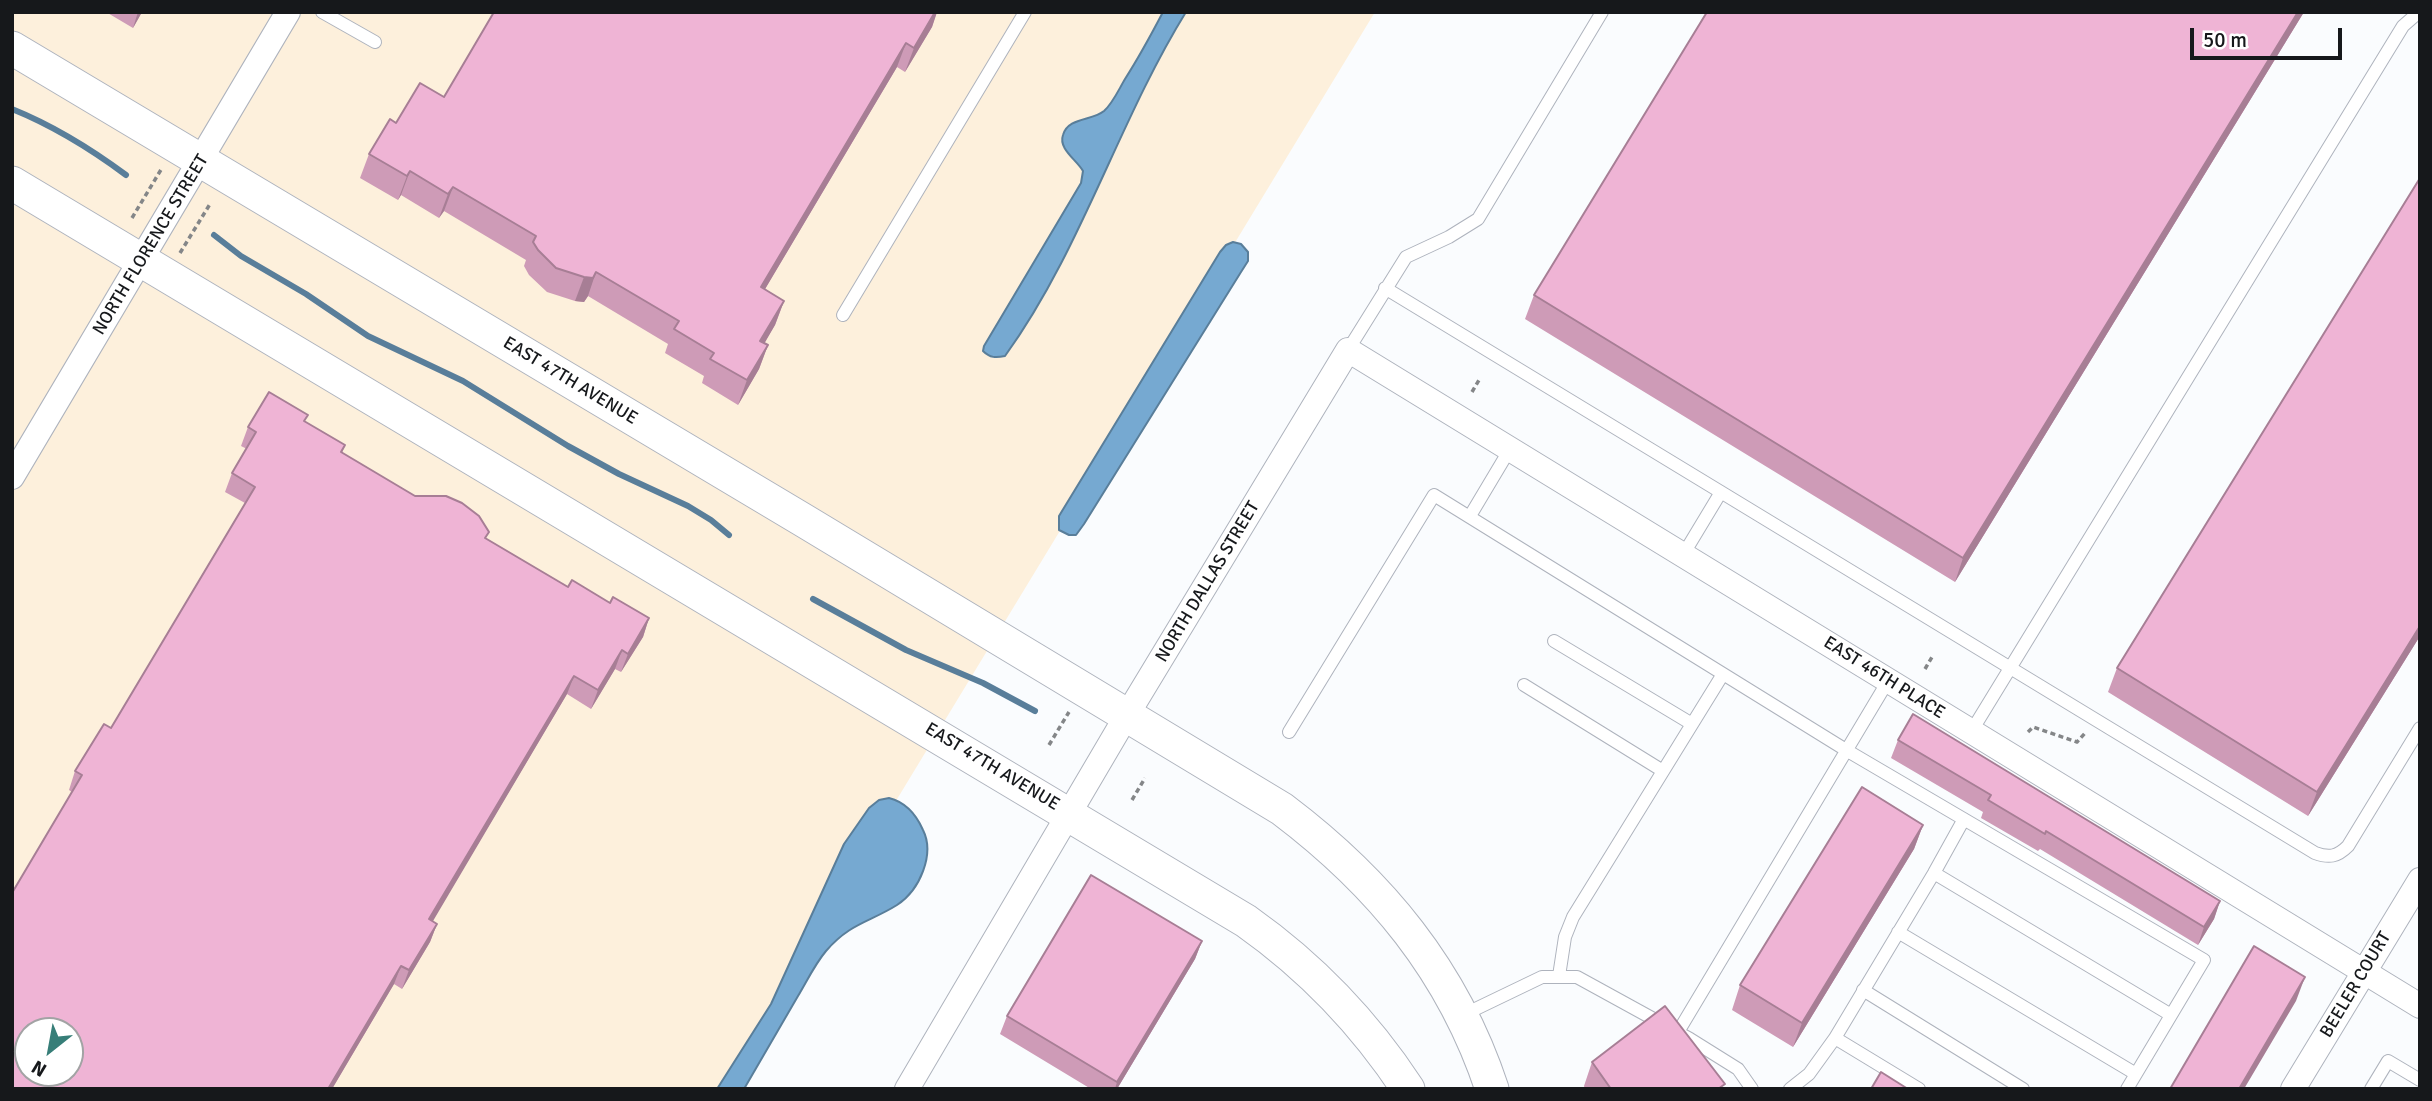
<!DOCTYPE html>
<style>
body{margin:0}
#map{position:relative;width:2432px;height:1101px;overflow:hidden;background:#fafcfe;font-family:Signika,sans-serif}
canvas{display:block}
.frame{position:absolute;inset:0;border:14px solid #16181b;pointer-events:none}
.north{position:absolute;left:14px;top:1017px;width:70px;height:70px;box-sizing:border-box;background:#fff;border:2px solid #a2a3a4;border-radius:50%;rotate:211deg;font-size:19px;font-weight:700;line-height:28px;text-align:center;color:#16181b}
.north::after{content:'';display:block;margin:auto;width:24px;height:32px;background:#377e78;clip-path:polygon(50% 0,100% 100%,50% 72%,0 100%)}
.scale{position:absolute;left:2190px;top:28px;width:152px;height:32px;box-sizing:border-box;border:4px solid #16181b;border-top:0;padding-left:9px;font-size:21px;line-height:24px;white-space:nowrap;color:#16181b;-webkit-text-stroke:5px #fff;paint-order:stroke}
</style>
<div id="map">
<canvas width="2432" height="1101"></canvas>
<div class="frame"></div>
<div class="north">N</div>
<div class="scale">50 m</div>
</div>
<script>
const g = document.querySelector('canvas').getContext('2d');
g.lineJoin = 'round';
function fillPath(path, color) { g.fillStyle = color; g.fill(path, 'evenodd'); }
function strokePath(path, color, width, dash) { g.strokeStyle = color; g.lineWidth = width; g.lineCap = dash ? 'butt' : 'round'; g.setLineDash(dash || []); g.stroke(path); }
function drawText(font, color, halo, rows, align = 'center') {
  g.font = font + ' Signika,sans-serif'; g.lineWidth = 5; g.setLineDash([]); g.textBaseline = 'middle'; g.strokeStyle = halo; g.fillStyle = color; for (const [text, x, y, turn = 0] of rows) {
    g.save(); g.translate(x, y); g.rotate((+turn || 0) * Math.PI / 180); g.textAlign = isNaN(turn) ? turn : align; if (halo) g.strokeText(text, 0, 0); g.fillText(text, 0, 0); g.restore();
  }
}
fillPath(new Path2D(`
 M12 12H1375L721 1089H12ZM28 1031H70V1073H28Z`), '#fdf0dc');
const water = new Path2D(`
 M1163 12H1186C1118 122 1081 251 1005 356 996 358 990 358 983 351L984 346 1081 183 1083 171C1077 160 1058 149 1063 135 1068 117 1092 121 1104 111 1113 103 1119 89 1125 79 1139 57 1151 35 1163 12Z
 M1233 242 1241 244 1248 252V261L1241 272 1084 524 1076 535H1069L1059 530V516L1220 252 1226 245Z
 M889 798C905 802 916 814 923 830 935 854 920 890 897 905 870 922 850 923 826 951 815 964 807 981 798 996 780 1027 762 1058 744 1089H717L771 1004 844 844 869 808 879 800Z`);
fillPath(water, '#76a9d1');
strokePath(water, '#597e9a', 2);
strokePath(new Path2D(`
 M12 109C54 126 91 149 126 175
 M214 235 241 256 306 294 368 336 463 381 568 446 619 474 688 506 711 520 729 535
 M813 599 906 650 983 683 1035 711`), '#597e9a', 6);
const service = new Path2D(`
 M322 12 375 42
 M1385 288 2315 853C2329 858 2337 857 2348 846L2420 728
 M843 315 1025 12
 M1348 350 1406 257 1449 237 1478 219 1602 12
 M1470 516 1510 449
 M1683 555 1721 492
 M1554 641 1692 724
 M1524 685 1663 771
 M1289 732 1434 495 1846 750 2204 960 2127 1089
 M1971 732 2403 26 2419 12
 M1934 873 2171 1015
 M1898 932 2136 1074
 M1559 976 1565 937 1573 917 1723 674
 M1863 990 2023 1089
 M1463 1015 1542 977H1577L1690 1039 1738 1069 1752 1089
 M1678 1032 1888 681
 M1835 1038 1934 873 1964 819
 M1790 1089 1809 1074 1835 1038 1919 1089
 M2371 1089 2388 1061 2420 1080`);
const minor = new Path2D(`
 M12 477 288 12
 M907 1089 1127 715 1348 350 2420 1006
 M2293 1089 2420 880`);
const secondary = new Path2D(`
 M12 48 803 520 1282 809C1380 883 1453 971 1492 1089
 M12 183 1246 921C1311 967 1364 1022 1408 1089`);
strokePath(service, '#aeb3bd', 14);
strokePath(minor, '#aeb3bd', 26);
strokePath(secondary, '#aeb3bd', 35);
strokePath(new Path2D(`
 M132 218 162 168
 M180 253 210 204
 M1472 392 1479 380
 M1925 669 1932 657
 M2028 732 2033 727 2077 742 2086 732
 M1049 745 1069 712
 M1132 800 1145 778`), '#848688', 3.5, [5, 3.5]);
strokePath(service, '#fff', 12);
strokePath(minor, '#fff', 24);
strokePath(secondary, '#fff', 33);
fillPath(new Path2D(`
 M106 12H142L133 28Z
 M494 12H937L932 27 905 72 897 67 765 289 784 301 775 325 764 343 768 345 759 369 738 405 702 383 704 376 665 353 668 344 588 296 584 302 575 301 547 292 529 275 524 266 526 260 444 211 439 218 401 195 398 200 360 178 369 154 396 123 444 97Z
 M1707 12H2304L1955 582 1525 319 1534 295Z
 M305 422 345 445 342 453 568 587 649 618 643 637 621 672 615 669 591 709 567 694 432 921 437 924 430 942 402 989 394 984 332 1089H12L72 792 69 790 75 771 111 728 245 503 225 492 232 473 247 449 241 446 248 427Z
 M2420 636 2308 816 2108 692 2117 668Z
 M1898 740 2220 901 2214 919 2198 945 2040 849 2038 851 1981 818 1983 812 1891 758Z
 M1923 825 1914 849 1793 1047 1732 1010 1740 985Z
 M1202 941 1195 959 1117 1089H1091L1000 1034 1007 1016Z
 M1592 1062 1723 1089H1585L1584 1086Z`), '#ce9bb7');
fillPath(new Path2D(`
 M138 12H142L133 28Z
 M935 12H937L932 27 905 72 914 48Z
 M2298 12H2304L1955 582 1963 558Z
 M906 43 897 67 752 311 761 287Z
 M410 171 401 195 398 200 407 176Z
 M453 187 444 211 439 218 448 194Z
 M596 272 588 296 584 302 575 301 584 277Z
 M784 301 775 325 752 365 760 341Z
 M768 345 759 369 738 405 747 380Z
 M649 618 643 637 621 672 628 654Z
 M2420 626V636L2308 816 2317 792Z
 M622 650 615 669 591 709 598 690Z
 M574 676 567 694 423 938 429 919Z
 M1923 825 1914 849 1793 1047 1802 1023Z
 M2220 901 2214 919 2198 945 2204 927Z
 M437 924 430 942 402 989 409 970Z
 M1202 941 1195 959 1117 1089H1115L1117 1082Z
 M401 966 394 984 332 1089H328Z
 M2305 977 2296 1001 2244 1089H2239Z`), '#a77e95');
const building = new Path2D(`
 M494 12H935L914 48 906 43 761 287 784 301 760 341 768 345 747 380 710 359 714 353 674 329 679 321 596 272 593 278 584 277 556 268 538 250 533 242 536 236 453 187 448 194 410 171 407 176 369 154 390 119 396 123 420 83 444 97Z
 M1707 12H2298L1963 558 1534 295Z
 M2420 178V626L2317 792 2117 668Z
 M269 392 308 415 304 421 345 445 341 452 415 496H446L462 503 479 516 489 532 485 538 568 587 572 580 610 603 613 597 649 618 628 654 622 650 598 690 574 676 429 919 437 924 409 970 401 966 328 1089H12V893L82 775 75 771 104 724 111 728 255 487 232 473 256 432 248 427ZM28 1031H70V1073H28Z
 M1913 714 2220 901 2204 927 2046 831 2045 834 1988 800 1991 795 1898 740Z
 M1862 787 1923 825 1802 1023 1740 985Z
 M1091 875 1202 941 1117 1082 1007 1016Z
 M2254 946 2305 977 2239 1089H2170Z
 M1665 1006 1725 1084 1718 1089H1611L1592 1062Z
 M1881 1072 1908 1089H1871Z`);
fillPath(building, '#efb4d5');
strokePath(building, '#a77e95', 2);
drawText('18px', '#16181b', '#fff', [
 ["NORTH FLORENCE STREET",151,245,-59],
 ["EAST 47TH AVENUE",570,381,31],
 ["NORTH DALLAS STREET",1208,582,-59],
 ["EAST 46TH PLACE",1884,678,32],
 ["EAST 47TH AVENUE",992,767,31],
 ["BEELER COURT",2356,985,-59]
]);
</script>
